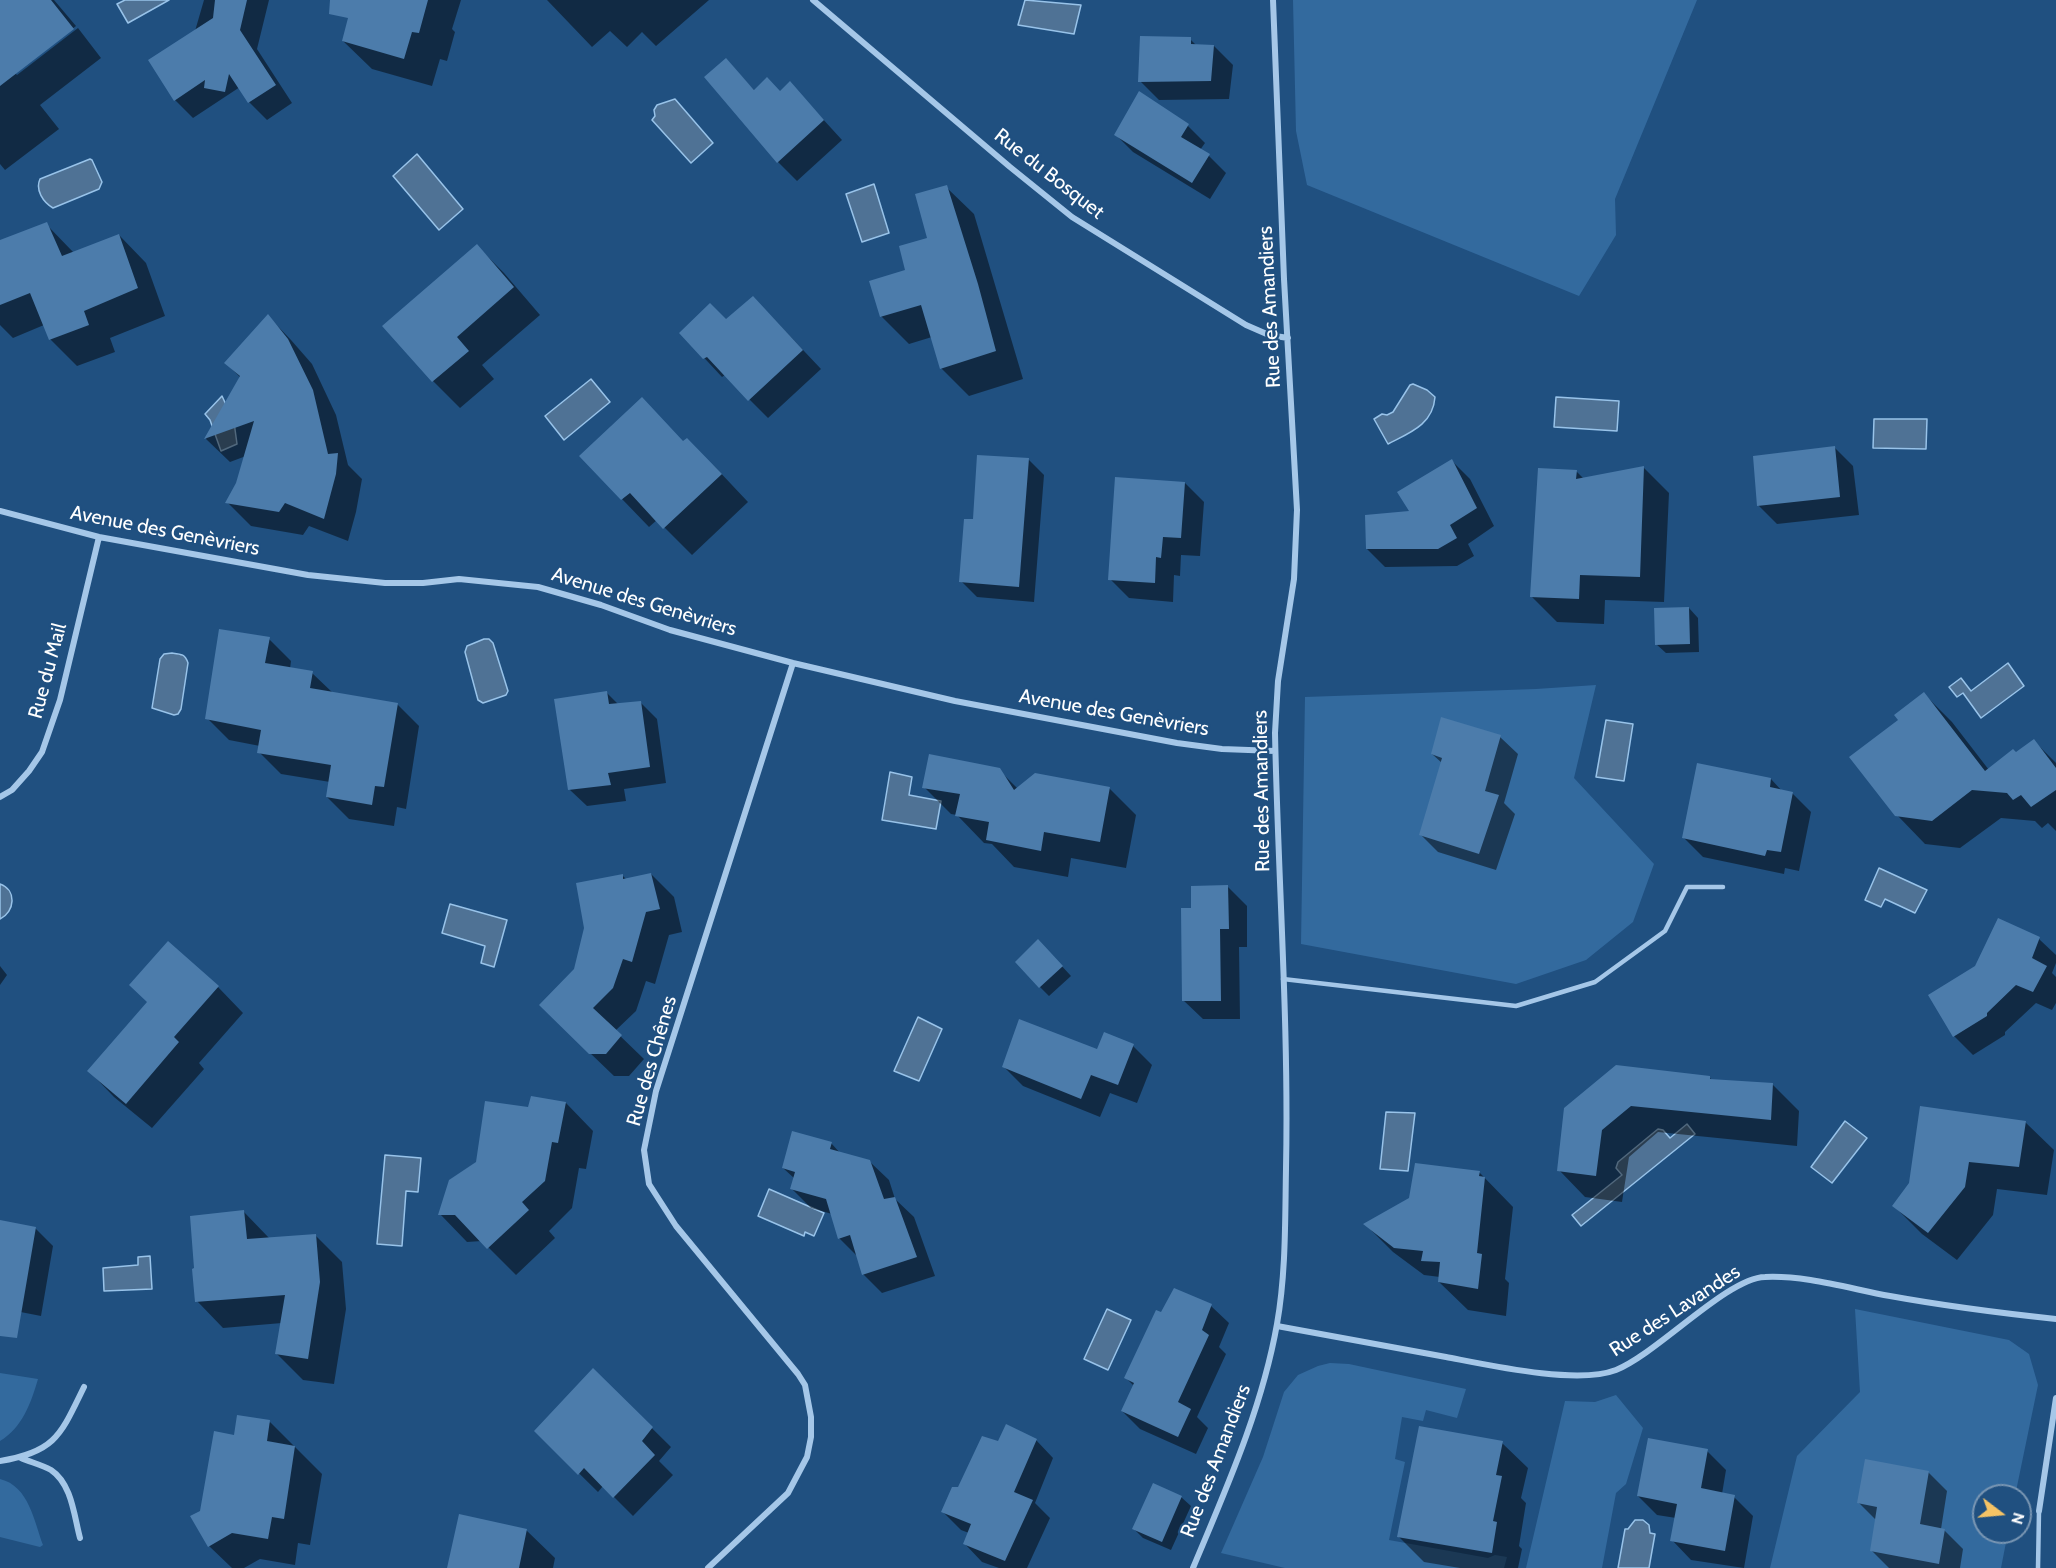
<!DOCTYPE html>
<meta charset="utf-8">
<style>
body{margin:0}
#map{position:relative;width:2056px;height:1568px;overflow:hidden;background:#205080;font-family:Cabin,sans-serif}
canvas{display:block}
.north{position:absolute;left:1972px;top:1484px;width:60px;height:60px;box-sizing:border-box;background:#205080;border:2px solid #7996b3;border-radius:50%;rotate:106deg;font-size:16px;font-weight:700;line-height:24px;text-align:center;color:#fff}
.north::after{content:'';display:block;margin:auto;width:21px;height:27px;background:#f5c365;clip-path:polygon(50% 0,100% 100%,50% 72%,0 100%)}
</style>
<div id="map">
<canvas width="2056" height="1568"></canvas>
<div class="north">N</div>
</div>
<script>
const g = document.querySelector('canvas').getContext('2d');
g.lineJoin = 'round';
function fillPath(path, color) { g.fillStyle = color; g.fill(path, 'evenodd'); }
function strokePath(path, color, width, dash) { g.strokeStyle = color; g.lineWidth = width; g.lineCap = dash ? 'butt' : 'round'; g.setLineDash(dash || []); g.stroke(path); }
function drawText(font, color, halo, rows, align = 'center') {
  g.font = font + ' Cabin,sans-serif'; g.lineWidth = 4.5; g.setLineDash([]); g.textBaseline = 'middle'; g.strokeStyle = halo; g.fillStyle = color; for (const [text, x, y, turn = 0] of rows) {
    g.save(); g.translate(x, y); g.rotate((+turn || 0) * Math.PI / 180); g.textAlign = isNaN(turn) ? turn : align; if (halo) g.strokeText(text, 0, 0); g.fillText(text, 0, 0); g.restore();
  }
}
fillPath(new Path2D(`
 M1293 0H1697L1615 199 1616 235 1579 296 1307 185 1296 131Z
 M1596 685 1574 778 1654 864 1633 922 1586 960 1516 984 1301 944 1305 697 1536 689Z
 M1855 1309 2009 1340 2029 1354 2038 1385 2015 1496H1984V1532H2008L2001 1568H1770L1797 1456 1860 1392Z
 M1330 1363 1349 1364 1466 1389 1457 1418 1426 1410 1423 1421 1402 1417 1395 1459 1405 1462 1389 1540 1488 1558 1495 1555 1507 1557 1504 1568H1285L1221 1553 1263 1457 1284 1392 1298 1375 1318 1366Z
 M0 1373 38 1379C31 1403 22 1428 0 1441Z
 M1616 1395 1643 1428 1626 1484 1616 1493 1602 1568H1526L1565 1401 1595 1402Z
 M0 1479C29 1486 34 1521 43 1545L40 1547 0 1537Z`), '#336a9e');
const water = new Path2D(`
 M125 0H169L128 23 117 4Z
 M1025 0 1081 5 1074 34 1018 25Z
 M675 99 713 143 691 163 652 120 655 116 654 110 657 105Z
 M417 154 463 209 439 230 393 176Z
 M90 159 92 160 102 182 99 189 53 208C43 202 35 190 40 179Z
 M874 184 889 233 862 242 846 194Z
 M591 379 610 402 564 440 545 416Z
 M1413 384 1427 390 1435 397C1433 425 1409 433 1388 444L1374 419 1382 414 1387 415 1393 412 1410 385Z
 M222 396 234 422 237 444 221 451 210 420 205 414Z
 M1556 397 1619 401 1617 431 1554 427Z
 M1874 419H1927L1926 449 1873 448Z
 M484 639H489L493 643 508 691 506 695 483 703 478 700 465 652 467 646Z
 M172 653C181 654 185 654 188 663L181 709 178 714 174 715 152 708 160 659 164 654Z
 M2008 663 2024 686 1981 718 1963 693 1957 697 1949 687 1961 678 1971 691Z
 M1606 720 1633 724 1624 781 1596 777Z
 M890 772 912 777 909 795 941 801 936 829 882 820Z
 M1879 868 1927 890 1915 913 1885 899 1881 907 1865 900Z
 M0 884C17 890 15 912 0 919Z
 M450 904 507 920 494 967 481 963 485 946 442 933Z
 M918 1017 942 1029 919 1081 894 1071Z
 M1386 1112 1415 1113 1408 1171 1380 1169Z
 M1845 1121 1867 1138 1832 1183 1811 1167Z
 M1687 1124 1695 1134 1581 1226 1572 1215 1622 1175 1616 1168 1618 1162 1658 1129 1663 1130 1670 1138Z
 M385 1155 421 1158 418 1192 406 1191 402 1246 377 1244Z
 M769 1189 824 1213 814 1236 805 1232 804 1236 758 1216Z
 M150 1256 152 1289 104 1291 103 1268 138 1265V1257Z
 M1107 1309 1131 1320 1108 1370 1084 1359Z
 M1635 1520H1643L1649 1525 1650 1533 1655 1534 1649 1568H1618L1625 1529H1628Z`);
fillPath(water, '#4f7295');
strokePath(water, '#98c3e9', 1.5);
fillPath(new Path2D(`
 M4 0H54L76 26 15 73 17 75 78 28 101 58 40 105 59 129 5 170 0 164V3Z
 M204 0H269L257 49 292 103 267 120 249 102 240 87 193 118 175 100Z
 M355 0H461L452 29 455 32 447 61 440 59 432 86 372 69 343 41Z
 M547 0H709L656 46 642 32 627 47 610 31 592 47Z
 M1190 39 1197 46H1214L1233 65 1229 99 1159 100 1140 81Z
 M726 60 755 91 781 93 790 83 842 140 797 181 778 162Z
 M1188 126 1205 143 1200 150 1209 156 1226 173 1210 199 1133 152 1116 135Z
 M946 187 974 214 1023 379 969 396 941 368 932 337 909 344 881 316 907 271 929 239Z
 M46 224 74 253 119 235 146 263 165 316 110 338 115 352 77 366 50 339 44 325 13 338 0 325V242Z
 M477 246 504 273 540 315 482 365 494 379 460 408 433 381 384 326Z
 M268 316 291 340 312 364 336 415 348 465 362 479 356 512 348 541 309 526 303 535 251 526 227 502 238 483 246 456 230 462 206 439 240 377 226 363Z
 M771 316 821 369 768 418 725 375 722 377 681 333 726 321Z
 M684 443 715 467 748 502 692 555 657 520 649 527 622 499Z
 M1834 447 1853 466 1859 515 1777 524 1758 505Z
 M1028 459 1044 475 1034 602 977 597 961 581 974 521Z
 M1452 461 1470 479 1494 526 1468 544 1474 556 1457 566 1385 567 1367 549 1412 512Z
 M1644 468 1669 493 1664 602 1605 600 1604 624 1557 622 1532 597 1576 471 1584 479Z
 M1185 483 1204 502 1200 556 1181 555 1180 576 1174 575 1173 602 1129 598 1110 579Z
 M1689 608 1698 618 1699 652 1666 653 1656 644Z
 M269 639 291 661 290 669 312 673 333 693 397 704 419 726 406 809 397 807 394 826 349 819 327 797 330 782 281 774 259 752 260 746 229 740 207 718Z
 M607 693 619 705 640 702 657 719 666 783 624 789 626 801 587 806 570 790Z
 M1924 694 1952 722 1989 770 2017 754 2034 741 2056 763V831L2048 823 2042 828 2035 821 2001 818 1960 848 1925 844 1897 815 1901 720Z
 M1500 737 1518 754 1504 803 1515 814 1496 870 1438 852 1421 835 1442 763 1432 754Z
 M999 770 1018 789 1109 788 1136 815 1126 868 1071 858 1068 877 1014 867 992 844 984 843 957 815 951 814 924 787Z
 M1771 779 1782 791 1792 793 1811 812 1799 871 1785 868 1784 874 1703 857 1684 838Z
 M651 874 674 897 682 932 669 935 655 984 646 981 636 1011 615 1031 644 1059 629 1076H614L564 1028 575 970 622 875 627 880Z
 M1228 887 1247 906V947H1239L1240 1019H1203L1183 1000 1192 909Z
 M2039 939 2056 955V963L2052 973 2056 977V1003L2052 1010 2036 1003 2005 1032V1035L1973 1055 1954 1036Z
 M1047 950 1071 976 1049 996 1040 987Z
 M0 966 7 975 0 985Z
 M218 987 243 1013 199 1063 204 1069 152 1128 114 1097 89 1071Z
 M1133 1046 1152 1065 1137 1103 1110 1093 1100 1117 1023 1086 1004 1067Z
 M1709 1077 1713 1081 1772 1084 1799 1111 1797 1146 1658 1132 1629 1157 1622 1202 1585 1197 1559 1170 1566 1109Z
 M566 1103 593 1131 586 1169 579 1168 572 1208 549 1231 555 1238 516 1275 482 1241 467 1242 440 1214 477 1163Z
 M2025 1122 2054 1150 2047 1195 1997 1189 1993 1215 1957 1260 1922 1234 1894 1206Z
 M831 1143 841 1154 869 1161 889 1180 895 1199 914 1217 935 1276 882 1293 863 1274 858 1257 839 1238 832 1214 811 1208 792 1189 795 1179 783 1168Z
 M1479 1172 1513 1207 1505 1279 1509 1283 1506 1316 1468 1310 1439 1282 1440 1277 1424 1275 1393 1252 1365 1224Z
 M244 1212 270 1239 316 1236 342 1262 346 1309 334 1384 303 1380 277 1354 282 1323 223 1328 197 1301Z
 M0 1222 35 1228 53 1246 41 1316 0 1308Z
 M1211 1306 1229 1323 1219 1347 1226 1354 1197 1417 1208 1428 1196 1454 1140 1429 1122 1411 1134 1386 1126 1378Z
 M593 1370 671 1447 659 1461 673 1475 633 1516 603 1486 598 1492 536 1431Z
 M270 1422 322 1474 310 1545 298 1543 295 1565 260 1559 244 1568H232L209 1546 201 1511Z
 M1036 1440 1053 1458 1035 1503 1050 1518 1027 1568H999L982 1562 965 1544 969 1533 961 1530 943 1512 959 1489 999 1443Z
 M1502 1443 1528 1468 1521 1498 1526 1503 1519 1546 1522 1549 1518 1568H1460L1424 1562 1399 1537Z
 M1707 1451 1726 1470 1722 1494 1734 1497 1753 1516 1744 1568 1691 1560 1672 1540 1676 1518 1657 1515 1638 1496Z
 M1928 1472 1947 1491 1941 1529 1944 1530 1963 1549 1960 1568H1889L1871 1550 1877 1521 1859 1503Z
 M1181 1497 1191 1506 1171 1550 1143 1538 1133 1528Z
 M526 1530 555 1558 553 1568H448Z`), '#0007');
fillPath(new Path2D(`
 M0 0H51L74 29 0 86Z
 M215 0H247L240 30 276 85 248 103 229 74 225 92 204 88 205 80 174 101 148 60 213 18Z
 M330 0H428L419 33 412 32 404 59 342 41 348 18 329 14Z
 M1140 36 1191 37V44L1214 45 1211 81 1138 82Z
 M726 58 754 90 767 77 780 91 790 81 824 120 777 163 704 77Z
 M1139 91 1189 124 1181 137 1210 154 1192 183 1114 135Z
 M947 185 978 284 996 351 940 369 921 305 880 317 869 281 905 270 899 246 927 238 915 194Z
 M47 222 62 256 119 234 138 288 84 311 89 325 49 340 30 293 0 305V240Z
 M477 244 514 287 457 337 469 351 432 382 382 326Z
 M753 296 803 350 748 401 707 357 703 359 679 333 710 303 726 319Z
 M268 314 288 339 313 390 328 454 338 453 336 474 324 519 285 503 279 512 225 503 236 483 254 421 204 439 240 376 224 363Z
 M642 397 683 441 687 438 722 474 663 529 630 493 621 500 579 456Z
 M1835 446 1840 497 1757 506 1753 456Z
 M977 455 1029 458 1019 587 959 582 964 519H973Z
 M1452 459 1477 508 1450 525 1457 538 1438 549H1366L1365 515 1409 511 1397 492Z
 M1644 466 1640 577 1580 575 1579 599 1530 597 1538 468 1577 470 1576 479Z
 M1115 477 1185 482 1181 538 1163 537 1161 558 1156 557 1155 583 1108 580Z
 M1689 607 1690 644 1655 645 1654 608Z
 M219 629 270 637 265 663 313 671 310 688 398 703 384 787 375 786 372 805 326 797 331 765 257 753 261 730 205 719Z
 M607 691 609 704 641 701 650 767 608 773 611 785 568 790 554 699Z
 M1924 692 1985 771 2013 749 2016 752 2034 739 2056 768V790L2031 807 2021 795 2013 800 2007 793 1972 790 1932 821 1895 816 1849 757 1898 720 1894 715Z
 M1441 717 1501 735 1485 791 1499 795 1479 854 1419 835 1442 758 1431 754Z
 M929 754 1000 768 1014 790 1035 773 1110 787 1100 842 1044 832 1041 851 986 840 989 822 955 816 960 794 922 788Z
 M1697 763 1771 778 1770 787 1793 792 1781 852 1767 850 1765 856 1682 838Z
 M651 873 660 909 646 912 632 962 623 959 613 988 593 1008 622 1035 606 1054H589L539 1005 574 969 584 928 576 883 623 874V879Z
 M1228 885 1229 929H1220L1221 1001H1182L1181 908H1191V886Z
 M1998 918 2040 937 2032 958 2047 966 2033 992 2016 985 1987 1013V1016L1953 1037 1928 995 1975 966Z
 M1038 939 1063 966 1039 988 1015 962Z
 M168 941 219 986 174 1037 179 1042 126 1104 87 1071 147 1002 129 985Z
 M1019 1019 1097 1049 1104 1032 1134 1044 1118 1085 1091 1075 1081 1099 1002 1067Z
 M1616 1065 1710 1076V1079L1773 1083 1771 1120 1631 1106 1602 1130 1596 1176 1557 1171 1564 1108Z
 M531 1096 566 1102 558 1143 552 1142 545 1181 522 1202 529 1210 487 1249 455 1215H438L449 1180 476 1162 485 1101 528 1107Z
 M1920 1106 2026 1121 2019 1167 1969 1162 1965 1187 1928 1233 1892 1206 1909 1183Z
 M792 1131 832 1142 830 1149 870 1160 884 1199 895 1197 917 1257 862 1275 850 1235 838 1239 826 1199 790 1189 795 1172 782 1168Z
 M1415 1163 1480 1171 1479 1176 1485 1177 1477 1253 1482 1254 1478 1289 1438 1282 1440 1262 1421 1261 1423 1251 1394 1248 1363 1224 1409 1198Z
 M244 1210 247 1239 316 1234 320 1282 308 1359 275 1354 285 1295 195 1302 192 1269 194 1268 190 1216Z
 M0 1220 36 1227 17 1338 0 1336Z
 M1174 1288 1212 1304 1202 1330 1209 1335 1178 1402 1191 1409 1178 1437 1121 1411 1134 1383 1124 1378 1156 1310 1161 1312Z
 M593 1368 653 1427 642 1441 655 1455 613 1498 584 1468 578 1475 534 1431Z
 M237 1415 270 1420 267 1441 295 1446 284 1519 272 1517 268 1539 232 1533 208 1547 190 1516 200 1511 214 1431 234 1435Z
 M1006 1424 1037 1439 1014 1492 1033 1500 1005 1561 963 1544 971 1524 941 1512 952 1487H958L982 1436 998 1441Z
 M1419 1426 1503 1441 1496 1475 1502 1476 1493 1521 1497 1522 1492 1553 1397 1537Z
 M1648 1438 1708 1449 1701 1488 1735 1495 1725 1551 1670 1541 1677 1504 1637 1496Z
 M1865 1459 1929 1471 1920 1524 1945 1529 1939 1564 1870 1551 1877 1507 1857 1503Z
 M1153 1483 1182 1496 1162 1542 1132 1529Z
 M459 1514 527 1529 519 1568H447Z`), '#4c7cab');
strokePath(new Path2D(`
 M1283 979 1516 1006 1595 982 1665 931 1687 887H1723
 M2038 1568 2039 1511`), '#a5c7e8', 4.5);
strokePath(new Path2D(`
 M813 0 1010 167 1072 217 1246 325 1269 335 1288 338
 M0 511 99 537 308 575 385 583H423L459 579 538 587 601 605 670 630 793 663 955 701 1177 743 1222 749 1275 751
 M0 797 12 790 29 771 42 752 60 700 99 537
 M1277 1326C1333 1336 1390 1347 1446 1357 1488 1365 1577 1385 1616 1370 1658 1353 1727 1278 1765 1277 1805 1275 1851 1289 1890 1296 1945 1306 2000 1313 2056 1319
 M21 1458C30 1462 42 1465 51 1470 72 1484 74 1516 80 1538
 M0 1461C56 1452 61 1434 84 1387
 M2039 1511 2056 1398
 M708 1568 788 1493 807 1457 811 1437V1417L805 1385 798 1374 676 1226 649 1184 644 1150 656 1091 793 663
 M1193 1568C1226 1489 1262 1409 1277 1324 1286 1273 1285 1221 1286 1169 1289 1024 1278 879 1275 733L1278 681 1294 579 1297 510 1284 279 1273 0`), '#a5c7e8', 6);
drawText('20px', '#fff', '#205080', [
 ["Rue du Bosquet",1049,174,38],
 ["Rue des Amandiers",1270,307,-93],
 ["Avenue des Genèvriers",165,531,11],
 ["Avenue des Genèvriers",644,602,17],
 ["Rue du Mail",48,671,-75],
 ["Avenue des Genèvriers",1114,713,10],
 ["Rue des Amandiers",1262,791,-91],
 ["Rue des Chênes",652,1061,-74],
 ["Rue des Lavandes",1675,1311,-33],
 ["Rue des Amandiers",1216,1461,-69]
]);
</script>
